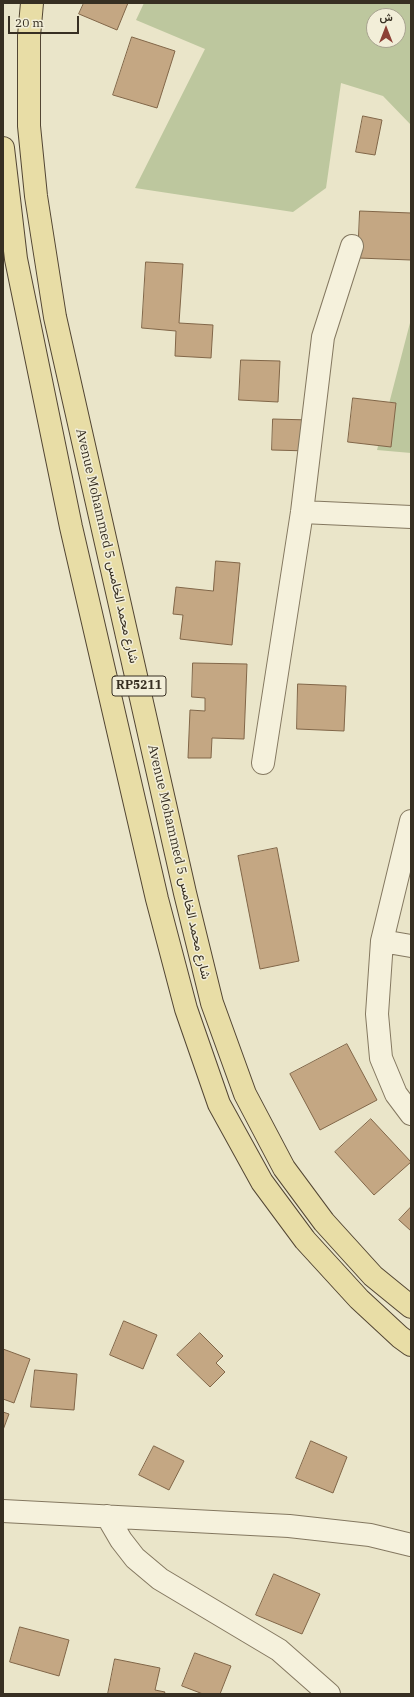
<!DOCTYPE html>
<meta charset="utf-8">
<style>
body{margin:0}
#map{position:relative;width:414px;height:1697px;overflow:hidden;background:#eae5c9;font-family:"IBM Plex Serif",Vazirmatn,serif}
canvas{display:block}
.frame{position:absolute;inset:0;border:4px solid #372f22;pointer-events:none}
.north{position:absolute;left:366px;top:8px;width:40px;height:40px;box-sizing:border-box;background:#f2eed8;border:1px solid #a7a28f;border-radius:50%;rotate:0deg;font-size:11px;font-weight:700;line-height:16px;text-align:center;color:#372f22}
.north::after{content:'';display:block;margin:auto;width:14px;height:18px;background:#8d4136;clip-path:polygon(50% 0,100% 100%,50% 72%,0 100%)}
.scale{position:absolute;left:8px;top:16px;width:71px;height:18px;box-sizing:border-box;border:2px solid #372f22;border-top:0;padding-left:5px;font-size:12px;line-height:14px;white-space:nowrap;color:#372f22;-webkit-text-stroke:3px #f2eed8;paint-order:stroke}
</style>
<div id="map">
<canvas width="414" height="1697"></canvas>
<div class="frame"></div>
<div class="north">ش</div>
<div class="scale">20 m</div>
</div>
<script>
const g = document.querySelector('canvas').getContext('2d');
g.lineJoin = 'round';
function fillPath(path, color) { g.fillStyle = color; g.fill(path, 'evenodd'); }
function strokePath(path, color, width, dash) { g.strokeStyle = color; g.lineWidth = width; g.lineCap = dash ? 'butt' : 'round'; g.setLineDash(dash || []); g.stroke(path); }
function drawText(font, color, halo, rows, align = 'center') {
  g.font = font + ' "IBM Plex Serif",Vazirmatn,serif'; g.lineWidth = 3; g.setLineDash([]); g.textBaseline = 'middle'; g.strokeStyle = halo; g.fillStyle = color; for (const [text, x, y, turn = 0] of rows) {
    g.save(); g.translate(x, y); g.rotate((+turn || 0) * Math.PI / 180); g.textAlign = isNaN(turn) ? turn : align; if (halo) g.strokeText(text, 0, 0); g.fillText(text, 0, 0); g.restore();
  }
}
fillPath(new Path2D(`
 M144 3H411V125L383 96 341 83 326 188 293 212 135 188 205 49 136 20ZM374 16H398V40H374Z
 M411 319V453L377 450Z`), '#bdc79e');
const building = new Path2D(`
 M84 3H128L117 30 79 14Z
 M132 37 175 51 157 108 113 95Z
 M363 116 382 120 375 155 356 152Z
 M360 211 411 213V260L358 258Z
 M146 262 183 264 179 323 213 325 211 358 175 356 176 331 142 328Z
 M241 360 280 361 278 402 239 400Z
 M353 398 396 403 391 447 348 442Z
 M273 419 310 420 309 451 272 450Z
 M216 561 240 563 232 645 180 639 183 615 173 614 176 587 213 591Z
 M193 663 247 664 244 739 212 738 211 758H188L190 710 205 711V698L192 697Z
 M298 684 346 686 344 731 297 729Z
 M277 848 299 961 260 969 238 856Z
 M347 1044 377 1100 320 1130 290 1074Z
 M371 1119 411 1162 374 1195 335 1152Z
 M411 1207V1231L399 1220Z
 M124 1321 157 1335 143 1369 110 1355Z
 M200 1333 223 1356 216 1363 225 1372 210 1387 177 1355Z
 M3 1349 30 1359 14 1403 3 1399Z
 M35 1370 77 1374 74 1410 31 1407Z
 M3 1412 9 1414 3 1430Z
 M311 1441 347 1457 333 1493 296 1478Z
 M154 1446 184 1461 169 1490 139 1475Z
 M274 1574 320 1594 302 1634 256 1615Z
 M20 1627 69 1640 59 1676 10 1662Z
 M195 1653 231 1666 220 1694H203L182 1686Z
 M115 1659 160 1668 155 1690 165 1692 164 1694H108Z`);
fillPath(building, '#c4a783');
strokePath(building, '#816648', 1);
const minor = new Path2D(`
 M302 512 411 517
 M263 763 302 512 323 337 352 246
 M411 821 382 941 377 1014 381 1058 396 1094 411 1114
 M382 941 411 946
 M3 1511 289 1526 370 1535 411 1545
 M107 1516 121 1540 135 1558 160 1579 279 1650 329 1694`);
const major = new Path2D(`
 M32 3 29 36V126L36 196 55 317 185 893 212 1003 245 1094 284 1168 324 1222 373 1276 411 1307
 M3 148 16 259 71 527 157 899 186 1009 219 1104 262 1182 305 1240 359 1299 400 1337 411 1345`);
strokePath(minor, '#847860', 24);
strokePath(major, '#534633', 24);
strokePath(minor, '#f5f1dc', 22);
strokePath(major, '#e8dda6', 22);
for (const [x, y, w] of [
 [139,686,54]
]) { const box = new Path2D(); box.roundRect(x - w / 2, y - 10, w, 20, 3); g.fillStyle = '#f2eed8'; g.fill(box); strokePath(box, '#372f22', 1); }
drawText('bold 12px', '#372f22', null, [
 ["RP5211",139,686]
]);
drawText('13px', '#372f22', '#f2eed8', [
 ["Avenue Mohammed 5 شارع محمد الخامس",107,546,77],
 ["Avenue Mohammed 5 شارع محمد الخامس",179,862,77]
]);
</script>
